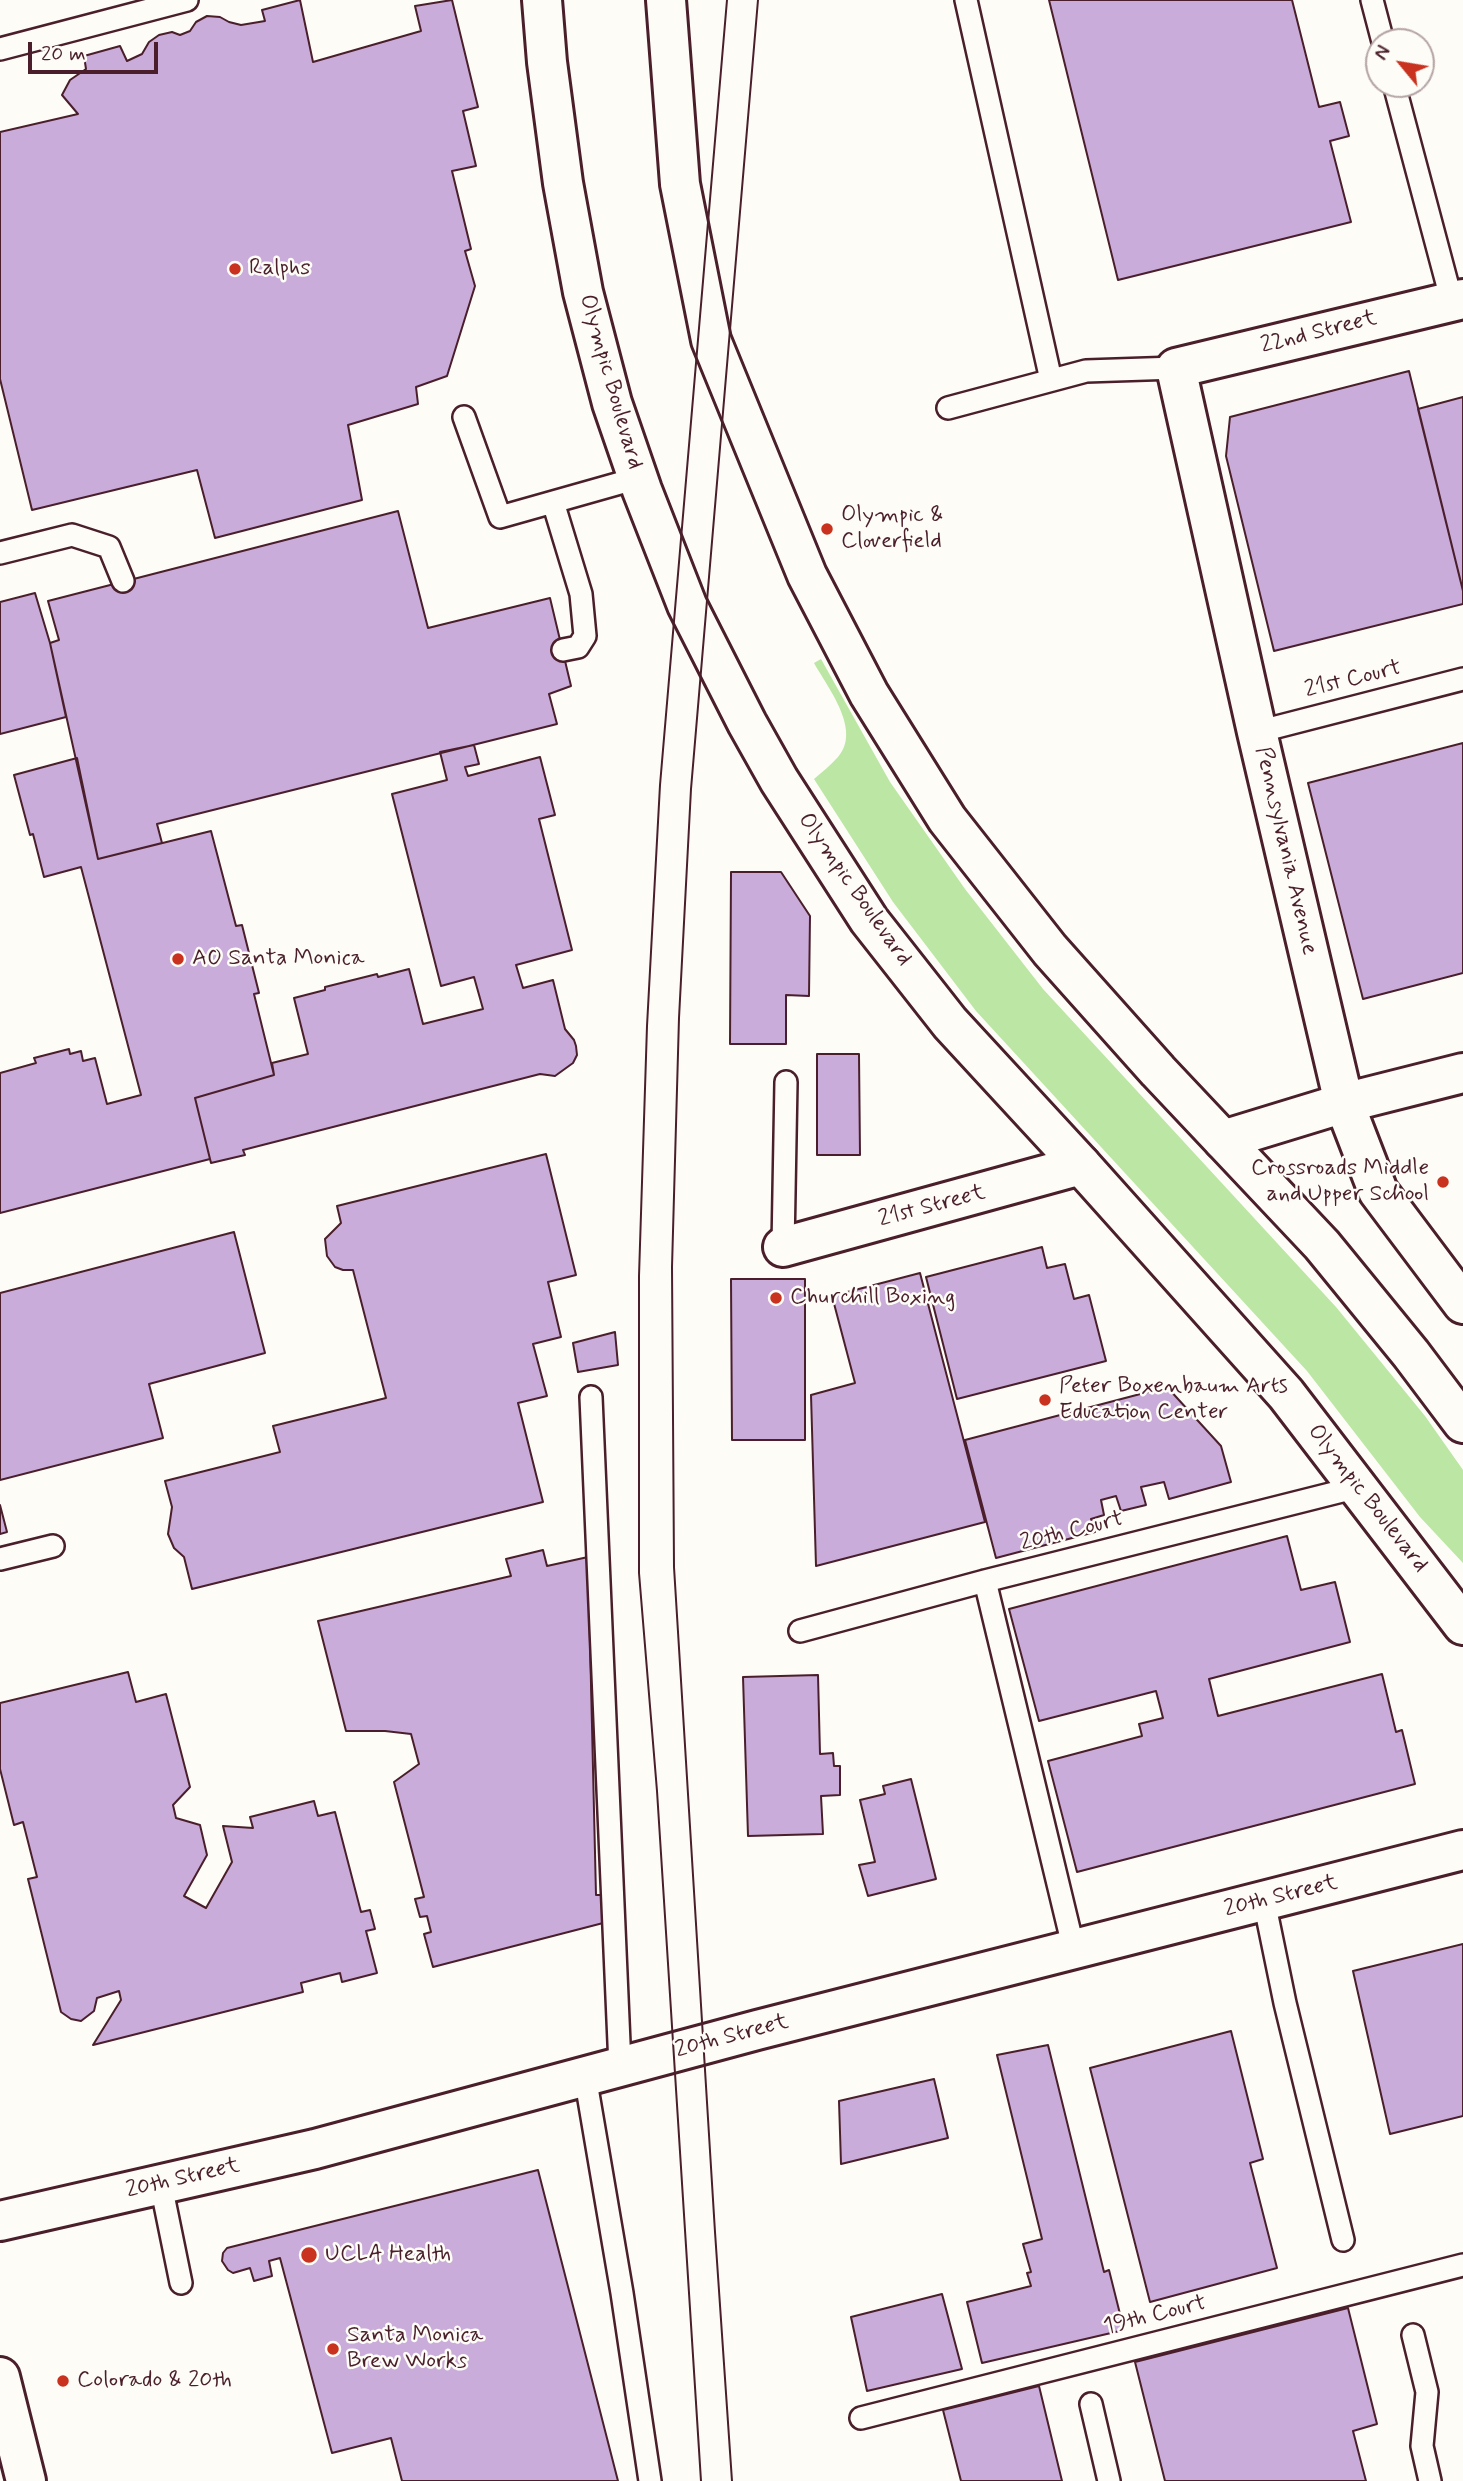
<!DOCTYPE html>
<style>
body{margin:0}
#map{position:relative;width:1463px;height:2481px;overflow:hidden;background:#fdfcf7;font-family:Mynerve,sans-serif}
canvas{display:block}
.north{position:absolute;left:1365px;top:28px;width:70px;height:70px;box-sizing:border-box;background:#fdfcf7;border:2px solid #b5a4a5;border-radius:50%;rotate:300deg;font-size:19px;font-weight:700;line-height:28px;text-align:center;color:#4a1f2b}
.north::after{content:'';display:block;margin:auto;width:24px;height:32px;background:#c8321e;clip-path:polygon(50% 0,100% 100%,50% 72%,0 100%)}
.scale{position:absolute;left:28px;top:42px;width:130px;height:32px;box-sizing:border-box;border:4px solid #4a1f2b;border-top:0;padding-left:9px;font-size:21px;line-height:24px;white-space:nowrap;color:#4a1f2b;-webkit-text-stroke:5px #fdfcf7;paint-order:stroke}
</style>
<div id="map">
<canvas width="1463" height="2481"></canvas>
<div class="north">N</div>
<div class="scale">20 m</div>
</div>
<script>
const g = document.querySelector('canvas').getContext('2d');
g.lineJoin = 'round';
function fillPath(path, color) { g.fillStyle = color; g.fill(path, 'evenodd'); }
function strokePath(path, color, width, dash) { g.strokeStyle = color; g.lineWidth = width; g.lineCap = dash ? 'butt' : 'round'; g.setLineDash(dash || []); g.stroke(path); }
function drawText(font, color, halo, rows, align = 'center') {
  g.font = font + ' Mynerve,sans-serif'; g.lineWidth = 5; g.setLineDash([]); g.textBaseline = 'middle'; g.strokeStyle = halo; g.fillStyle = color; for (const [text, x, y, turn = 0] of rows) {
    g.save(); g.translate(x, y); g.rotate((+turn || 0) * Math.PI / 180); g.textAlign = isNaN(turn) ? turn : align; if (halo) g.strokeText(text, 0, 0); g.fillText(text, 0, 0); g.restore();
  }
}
fillPath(new Path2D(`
 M821 659 890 782 965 889 1043 989 1336 1307 1425 1416 1463 1470V1563L1420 1517 1307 1371 976 1011 893 902 814 779C822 772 831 765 838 757 862 730 828 688 814 663Z`), '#bbe6a3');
const building = new Path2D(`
 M300 0 313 62 421 31 415 6 452 0 478 107 463 111 476 166 452 171 471 249 465 251 475 286 447 376 416 387 418 404 348 425 362 500 215 538 197 470 32 510 0 379V132L78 114 62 95 70 80 86 69 84 56 120 46 127 61 142 54 149 42 159 35 172 32 180 35 190 31 196 22 207 16 220 17 229 22 241 25 265 21 262 10Z
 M1049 0H1292L1319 107 1340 102 1349 136 1330 141 1351 222 1118 280Z
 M1409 371 1463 591V604L1274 651 1226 456 1230 417Z
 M1463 397V591L1418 409Z
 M398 511 428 628 550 598 571 686 549 694 557 724 157 824 162 843 98 859 50 643 59 640 48 601Z
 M35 593 50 643 66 717 0 734V602Z
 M1463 743V973L1363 999 1308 783Z
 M474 745 479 764 465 767 468 776 540 757 555 815 539 819 572 950 516 965 523 988 553 980 565 1029 574 1040 576 1046 577 1055 573 1063 555 1076 540 1074 243 1150 245 1155 211 1163 195 1098 274 1075 272 1063 308 1054 294 998 325 990V987L377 974 378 977 409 969 423 1024 483 1009 474 977 441 986 392 794 447 780 440 752Z
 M77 758 98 859 211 831 236 926 242 925 259 993 254 994 274 1075 195 1098 210 1159 0 1213V1073L36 1063 34 1058 69 1049 70 1054 81 1051 83 1061 95 1058 107 1104 141 1095 81 867 44 877 33 834 30 835 14 775Z
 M731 872H781L810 916 809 996 786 995V1044H730Z
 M817 1054H859L860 1155H817Z
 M546 1154 576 1275 548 1282 561 1337 533 1344 547 1396 518 1403 543 1502 192 1589 184 1557 174 1548 168 1534 172 1507 165 1481 280 1452 273 1426 386 1398 353 1270H343L335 1267 327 1256 325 1239 341 1223 337 1206Z
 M234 1232 265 1353 149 1384 163 1438 0 1480V1293Z
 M1042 1247 1047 1268 1065 1264 1074 1299 1089 1295 1106 1361 957 1399 926 1277Z
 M920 1273 985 1522 816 1566 811 1395 855 1383 832 1296Z
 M731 1279H805V1440H732Z
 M615 1332 618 1365 578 1372 573 1343Z
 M1167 1387 1221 1446 1231 1482 1169 1499 1164 1482 1141 1487 1146 1505 1121 1511 1116 1496 1101 1500 1104 1515 1091 1519 1095 1532 996 1558 965 1440Z
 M0 1505 7 1532 0 1534Z
 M1287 1536 1301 1590 1335 1582 1350 1642 1209 1679 1218 1716 1382 1674 1396 1732 1402 1730 1415 1784 1077 1872 1048 1761 1142 1736 1139 1724 1163 1718 1156 1691 1039 1721 1009 1609Z
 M543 1550 547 1566 588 1557 596 1895H606L607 1922 433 1967 424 1934 431 1932 427 1916 420 1917 415 1899 424 1897 394 1782 419 1764 411 1734 385 1731H346L318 1621 511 1576 506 1559Z
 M128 1672 136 1702 166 1694 190 1787 173 1805 176 1818 200 1825 207 1855 184 1896 206 1908 232 1862 223 1826 253 1828 250 1817 314 1801 318 1816 335 1812 361 1912 370 1910 375 1929 366 1931 377 1973 342 1982 340 1973 301 1983 303 1992 93 2045 121 2000 119 1991 97 1998 94 2011 81 2021 71 2019 61 2012 28 1879 37 1877 23 1822 14 1825 0 1769V1703Z
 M818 1675 820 1754 833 1753 834 1766H840V1795L821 1796 823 1834 748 1836 743 1677Z
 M911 1779 936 1879 868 1896 859 1865 875 1862 860 1800 885 1794 883 1786Z
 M1463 1944V2116L1390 2134 1353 1971Z
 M1231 2031 1263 2159 1250 2163 1277 2268 1150 2302 1090 2068Z
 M1048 2045 1104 2272 1109 2270 1124 2330 982 2363 967 2302 1031 2286 1027 2273 1031 2272 1023 2244 1042 2239 997 2055Z
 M934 2079 948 2138 841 2164 839 2101Z
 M538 2170 618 2481H402L391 2438 332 2453 280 2258 269 2261 272 2276 254 2281 250 2268 233 2273 228 2270 222 2261 223 2253 227 2248Z
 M942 2294 962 2369 867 2391 851 2317Z
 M1348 2308 1377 2424 1353 2431 1366 2481H1165L1135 2362Z
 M1039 2386 1062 2481H961L943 2410Z`);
fillPath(building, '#c9acd9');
strokePath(building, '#4a1f2b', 2);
const lane = new Path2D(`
 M966 0 1051 380
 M1372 0 1383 42
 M0 49 187 0
 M1394 84 1452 302
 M948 408 1086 371 1176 368
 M464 417 500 517 638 478
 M553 502 581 594 585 636 578 647 563 650
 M0 553 72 535 109 547 123 581
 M1257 732 1463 679
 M783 1247 786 1082
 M591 1397 620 2066
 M0 1559 53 1546
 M985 1581 1074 1950
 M800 1631 985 1581 1358 1487
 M1264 1901 1285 2003 1343 2240
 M585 2076 622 2293 650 2481
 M161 2185 181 2283
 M1413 2335 1427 2392 1422 2446 1430 2481
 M1091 2404 1109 2481
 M861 2418 1463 2265`);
const street = new Path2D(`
 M1463 299 1176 368 1257 732 1344 1103 1378 1191 1463 1304
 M1223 1140 1344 1103 1463 1073
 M783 1247 1081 1165`);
const secondary = new Path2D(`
 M0 2221 315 2149 757 2030 1463 1850
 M0 2377 26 2481`);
const primary = new Path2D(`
 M542 0 547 62 563 183 583 292 612 403 642 490 687 605 747 723 779 780 869 920 950 1023 1081 1165 1286 1394 1463 1625
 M666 0 680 184 711 340 807 575 869 694 947 819 1050 950 1158 1071 1322 1245 1411 1354 1463 1423`);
strokePath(lane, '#4a1f2b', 26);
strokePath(street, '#4a1f2b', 44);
strokePath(secondary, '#4a1f2b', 44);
strokePath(primary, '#4a1f2b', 44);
strokePath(lane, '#fdfcf7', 21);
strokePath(street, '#fdfcf7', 38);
strokePath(secondary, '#fdfcf7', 38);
strokePath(primary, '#fdfcf7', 38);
strokePath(new Path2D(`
 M701 2481 657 1791 639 1573V1276L647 1026 660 785 727 0
 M732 2481 715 2232 674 1567 672 1267 679 1018 691 789 758 0`), '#4a1f2b', 2);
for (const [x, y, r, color] of [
 [235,269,7,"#c8321e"],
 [827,529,7,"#c8321e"],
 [178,959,7,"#c8321e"],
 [1443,1182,7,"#c8321e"],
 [776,1298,7,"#c8321e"],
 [1045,1400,7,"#c8321e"],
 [309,2255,9,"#c8321e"],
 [333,2349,7,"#c8321e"],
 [63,2381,7,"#c8321e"]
]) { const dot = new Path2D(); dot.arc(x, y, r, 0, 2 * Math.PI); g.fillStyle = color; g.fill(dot); strokePath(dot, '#fdfcf7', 2.5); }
drawText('23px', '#4a1f2b', '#fdfcf7', [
 ["Ralphs",249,269],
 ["Olympic &",841,516],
 ["Cloverfield",841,542],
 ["AO Santa Monica",192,959],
 ["Crossroads Middle",1429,1169,"right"],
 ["and Upper School",1429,1195,"right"],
 ["Churchill Boxing",790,1298],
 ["Peter Boxenbaum Arts",1059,1387],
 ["Education Center",1059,1413],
 ["UCLA Health",325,2255],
 ["Santa Monica",347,2336],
 ["Brew Works",347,2362],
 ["Colorado & 20th",77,2381]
], 'left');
drawText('23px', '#4a1f2b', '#fdfcf7', [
 ["22nd Street",1319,333,-14],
 ["Olympic Boulevard",610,382,74],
 ["21st Court",1353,680,-14],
 ["Pennsylvania Avenue",1285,851,77],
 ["Olympic Boulevard",854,890,55],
 ["21st Street",932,1207,-15],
 ["Olympic Boulevard",1367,1499,52],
 ["20th Court",1072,1532,-14],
 ["20th Street",1281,1897,-14],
 ["20th Street",732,2037,-15],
 ["20th Street",183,2179,-13],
 ["19th Court",1155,2316,-14]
]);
</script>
